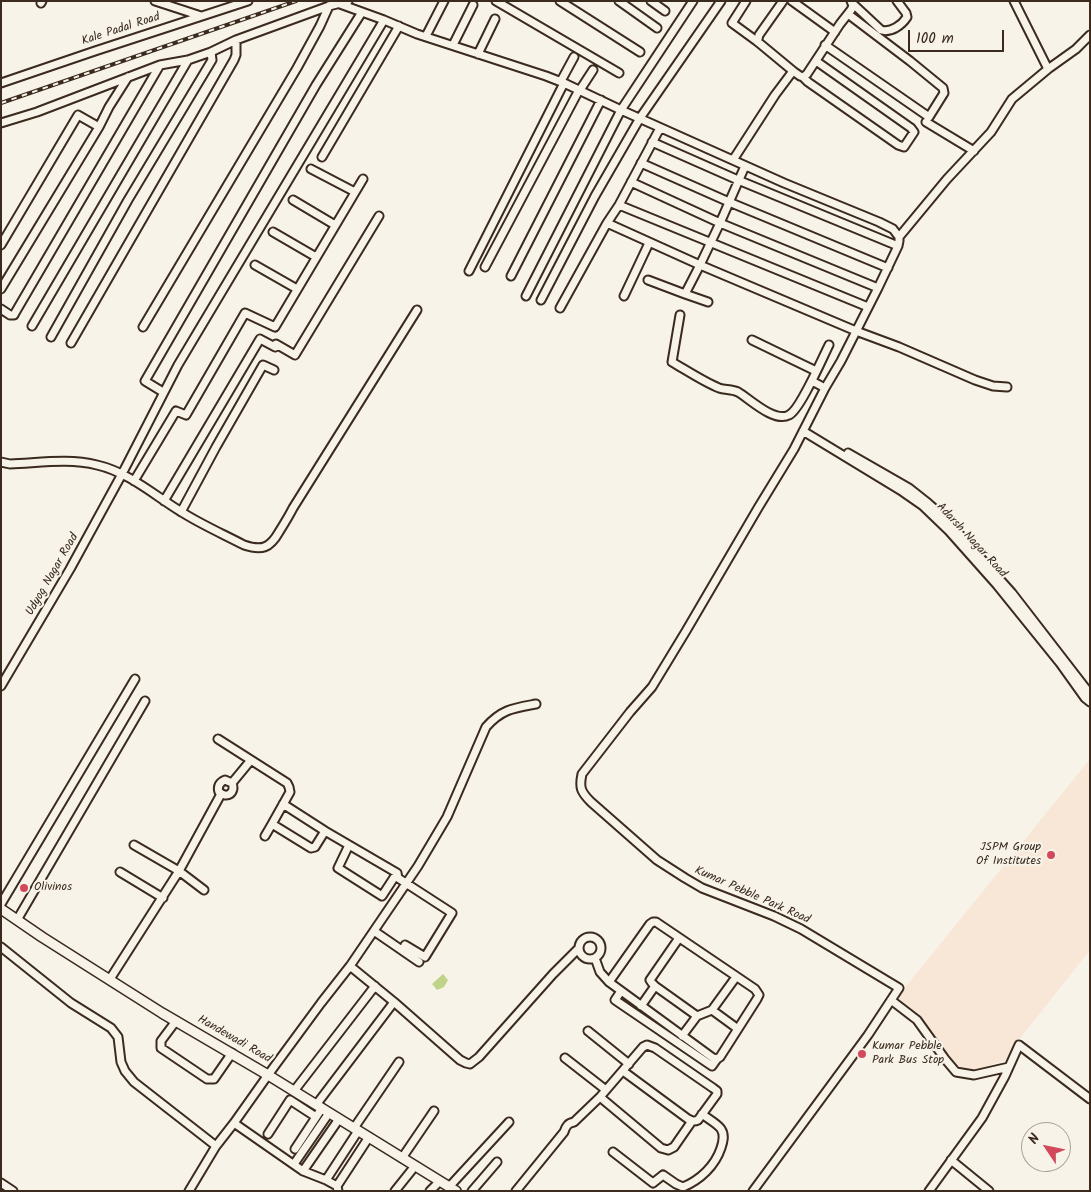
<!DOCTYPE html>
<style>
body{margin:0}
#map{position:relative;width:1091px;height:1192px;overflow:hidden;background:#f7f3e8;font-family:Kalam,sans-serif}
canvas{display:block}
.frame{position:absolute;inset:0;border:2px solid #3b2a1e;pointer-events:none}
.north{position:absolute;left:1021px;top:1122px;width:50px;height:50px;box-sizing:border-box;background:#f7f3e8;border:1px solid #aca397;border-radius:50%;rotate:304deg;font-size:14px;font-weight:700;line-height:20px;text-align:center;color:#3b2a1e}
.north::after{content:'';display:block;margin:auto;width:18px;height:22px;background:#d1495b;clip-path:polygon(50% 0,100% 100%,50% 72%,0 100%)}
.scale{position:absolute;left:908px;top:30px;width:96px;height:22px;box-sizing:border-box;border:2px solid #3b2a1e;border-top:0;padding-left:6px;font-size:15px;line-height:18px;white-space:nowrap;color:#3b2a1e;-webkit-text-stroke:4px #f7f3e8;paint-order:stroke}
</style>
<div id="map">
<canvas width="1091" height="1192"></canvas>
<div class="frame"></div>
<div class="north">N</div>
<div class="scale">100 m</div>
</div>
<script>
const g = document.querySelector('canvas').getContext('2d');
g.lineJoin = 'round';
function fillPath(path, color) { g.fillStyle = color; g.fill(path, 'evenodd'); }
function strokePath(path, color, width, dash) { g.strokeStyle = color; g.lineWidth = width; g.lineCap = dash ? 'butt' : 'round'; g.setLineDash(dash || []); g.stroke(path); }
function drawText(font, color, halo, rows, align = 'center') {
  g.font = font + ' Kalam,sans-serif'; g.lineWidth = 4.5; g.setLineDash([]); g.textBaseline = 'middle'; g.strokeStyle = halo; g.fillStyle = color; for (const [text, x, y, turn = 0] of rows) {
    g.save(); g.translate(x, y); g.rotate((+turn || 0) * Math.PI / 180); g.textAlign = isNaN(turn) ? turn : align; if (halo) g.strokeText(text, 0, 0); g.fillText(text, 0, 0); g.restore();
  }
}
fillPath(new Path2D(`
 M1090 759V950L1014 1046 1006 1060 976 1070 957 1069 945 1054 921 1018 901 1003 899 995Z`), '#f8e6d7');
fillPath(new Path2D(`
 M443 974 448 980 444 987 437 990 432 984Z`), '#bfd389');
const minor = new Path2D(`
 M155 1 201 16
 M496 1 619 73
 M560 1 640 52
 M619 1 657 28
 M651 1 665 11
 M792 1 835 32
 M41 3 42 1
 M852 3 881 30C891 33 902 25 907 17L906 13 897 1
 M340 4 384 20 417 34 546 76 564 83 621 110 693 1
 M426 36 444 1
 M758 42V39L759 35 783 1
 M453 45 473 5
 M825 45 929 117 944 93 943 88 910 61 848 14
 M211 52 236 40 329 6 348 1
 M478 54 495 19
 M1048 69 1076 49 1090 35
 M793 71 800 76 803 77 807 74 840 24 851 10 853 6 851 1
 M803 77 808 82 898 145 904 147 914 132 911 128 816 61
 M561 81 574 57
 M1 83 95 51 248 1
 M580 90 593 70
 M926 122 974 151
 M1 123 37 112 160 65 15 313 14 315H10L1 309
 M99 127 109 107 128 77
 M652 142 738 180 898 246
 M322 157 399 26
 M733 160 775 95 793 71 758 42 732 23 746 1
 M641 163 729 202 888 268
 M311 169 355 192
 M631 182 720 223 878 288
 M293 200 335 225
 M619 205 868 307
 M607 223 700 265 720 223 745 166
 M273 232 316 257
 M1 245 78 115 99 127 1 289
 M255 265 297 289
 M485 267 579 90
 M469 271 564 83
 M511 276 601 100
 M648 280 685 294 700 265 856 331 899 347 975 380 993 386 1007 387
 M685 294 708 302
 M526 296 621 110 784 183 879 222 893 229 899 237
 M624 296 649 243
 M541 300 595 196 640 118 721 1
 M560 308 607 223 619 205 660 128
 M680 315 672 362C686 370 704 382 719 388 725 390 732 389 738 392 750 399 774 423 789 415 800 410 822 359 829 345
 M32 326 188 60 160 65
 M143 327 297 68 320 26 329 6
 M51 337 128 200 212 60 211 52 188 60
 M752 340 816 371
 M71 343 234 60 236 55V40
 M812 381 825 388
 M163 392 145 381 316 85 362 12
 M803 431 900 490 923 506 949 531 997 585 1060 663 1085 698 1090 702
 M848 453 909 488 928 503 945 518 1012 593 1090 694
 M1 462 10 464C39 463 69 458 97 465 128 472 154 495 180 511 200 524 223 534 244 545 262 551 270 548 279 532 284 524 289 516 293 508L417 310
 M134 481 176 411 186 415 245 313 275 327 363 179
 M164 501 260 339 275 347 276 344 295 355 379 216
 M181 512 216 447 263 365 274 370
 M1 686 70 569 122 474 178 365 384 20
 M218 739 287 783 289 787 290 792 272 824
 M232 783 225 780C220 782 217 786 219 792 227 799 236 793 232 783L251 760
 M283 804 325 831
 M265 836 272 824 311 848 315 847 325 831 397 873 398 878 452 913 425 957 405 945
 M134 845 179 871 204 890
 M349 845 338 868 382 896 397 873
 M120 872 163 898
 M1 904 135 679
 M17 920 145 701
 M374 931 419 962
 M579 948a11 11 0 1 1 22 0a11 11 0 1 1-22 0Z
 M679 938 650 980 652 983 655 986 697 1016
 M1 947 71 1003 111 1028 118 1037 121 1062 125 1071 134 1082 216 1146
 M595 958 600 972 609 982 713 1058 717 1059 720 1057 757 999 759 995 755 989 656 922H653L650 924 609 982
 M350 966 394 1002 460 1060 466 1063 470 1064 479 1057 553 974 578 949
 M110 979 179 871 221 794
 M621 991 615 1000 712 1066 717 1059
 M891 1000 917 1020 945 1059 956 1072 974 1075 1009 1067
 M641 1006 655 986
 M712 1010 738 1029
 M176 1021 161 1041V1048L207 1079H214L232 1053
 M588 1031 629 1064
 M682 1036 697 1016 712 1010 736 977
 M565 1058 606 1090
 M294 1091 375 986
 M600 1097 661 1148 668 1150 674 1147 692 1121
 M316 1105 394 1002
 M234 1123 303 1171 326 1180 337 1186 338 1191
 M354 1128 399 1062
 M268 1134 290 1100 316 1117
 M295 1149 322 1108
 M613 1152 653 1183 663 1175 676 1184 683 1187C700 1180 715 1166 721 1148 723 1142 725 1135 721 1129 718 1124 707 1118 702 1114
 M402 1158 434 1111
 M951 1160 989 1191
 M294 1164 329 1113
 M303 1171 339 1119
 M326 1180 358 1131
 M1 1183 13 1191
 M337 1186 369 1137
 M449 1187 509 1122
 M189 1191 216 1146 234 1123 268 1075 321 1003 350 966 418 866 447 817 486 727C502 709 514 708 536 704
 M395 1191 415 1166
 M430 1191 440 1181
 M472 1191 497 1162
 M516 1191 564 1132C566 1126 568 1123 574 1122L600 1097 643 1047 647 1045 655 1048 713 1088 717 1091V1094L698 1120C694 1122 692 1121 688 1119L623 1071
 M753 1191 868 1035 899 988 801 929 774 916 702 888 685 878 657 860 591 802C581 792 579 788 582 774L630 712 652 687 686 631 758 508 794 449 825 388 841 361 878 288 898 246 899 241V237L947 179 991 132 1012 99 1048 69 1014 1
 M929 1191 982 1118 1005 1076 1019 1045 1090 1099`);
const major = new Path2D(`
 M1 909 42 937 162 1013 268 1075 456 1191`);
strokePath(minor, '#3b2a1e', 11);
strokePath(major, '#3b2a1e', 12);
strokePath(minor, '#f7f3e8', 7);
strokePath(major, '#f7f3e8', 9);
const rail = new Path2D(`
 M1 103 296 1`);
strokePath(rail, '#3b2a1e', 4);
strokePath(rail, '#f7f3e8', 2, [5.5]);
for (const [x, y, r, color] of [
 [1051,855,5,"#d1495b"],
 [24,888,5,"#d1495b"],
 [862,1054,5,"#d1495b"]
]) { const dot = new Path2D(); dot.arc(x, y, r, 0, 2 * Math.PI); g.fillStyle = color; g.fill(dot); strokePath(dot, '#f7f3e8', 2); }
drawText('12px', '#3b2a1e', '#f7f3e8', [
 ["Kale Padal Road",121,30,-18],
 ["Adarsh Nagar Road",971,541,47],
 ["Udyog Nagar Road",53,575,-60],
 ["Kumar Pebble Park Road",752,896,24],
 ["Handewadi Road",234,1040,30]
]);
drawText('12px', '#3b2a1e', '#f7f3e8', [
 ["JSPM Group",1041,848,"right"],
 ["Of Institutes",1041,862,"right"],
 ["Olivinos",34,888],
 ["Kumar Pebble",872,1047],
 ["Park Bus Stop",872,1061]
], 'left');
</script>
